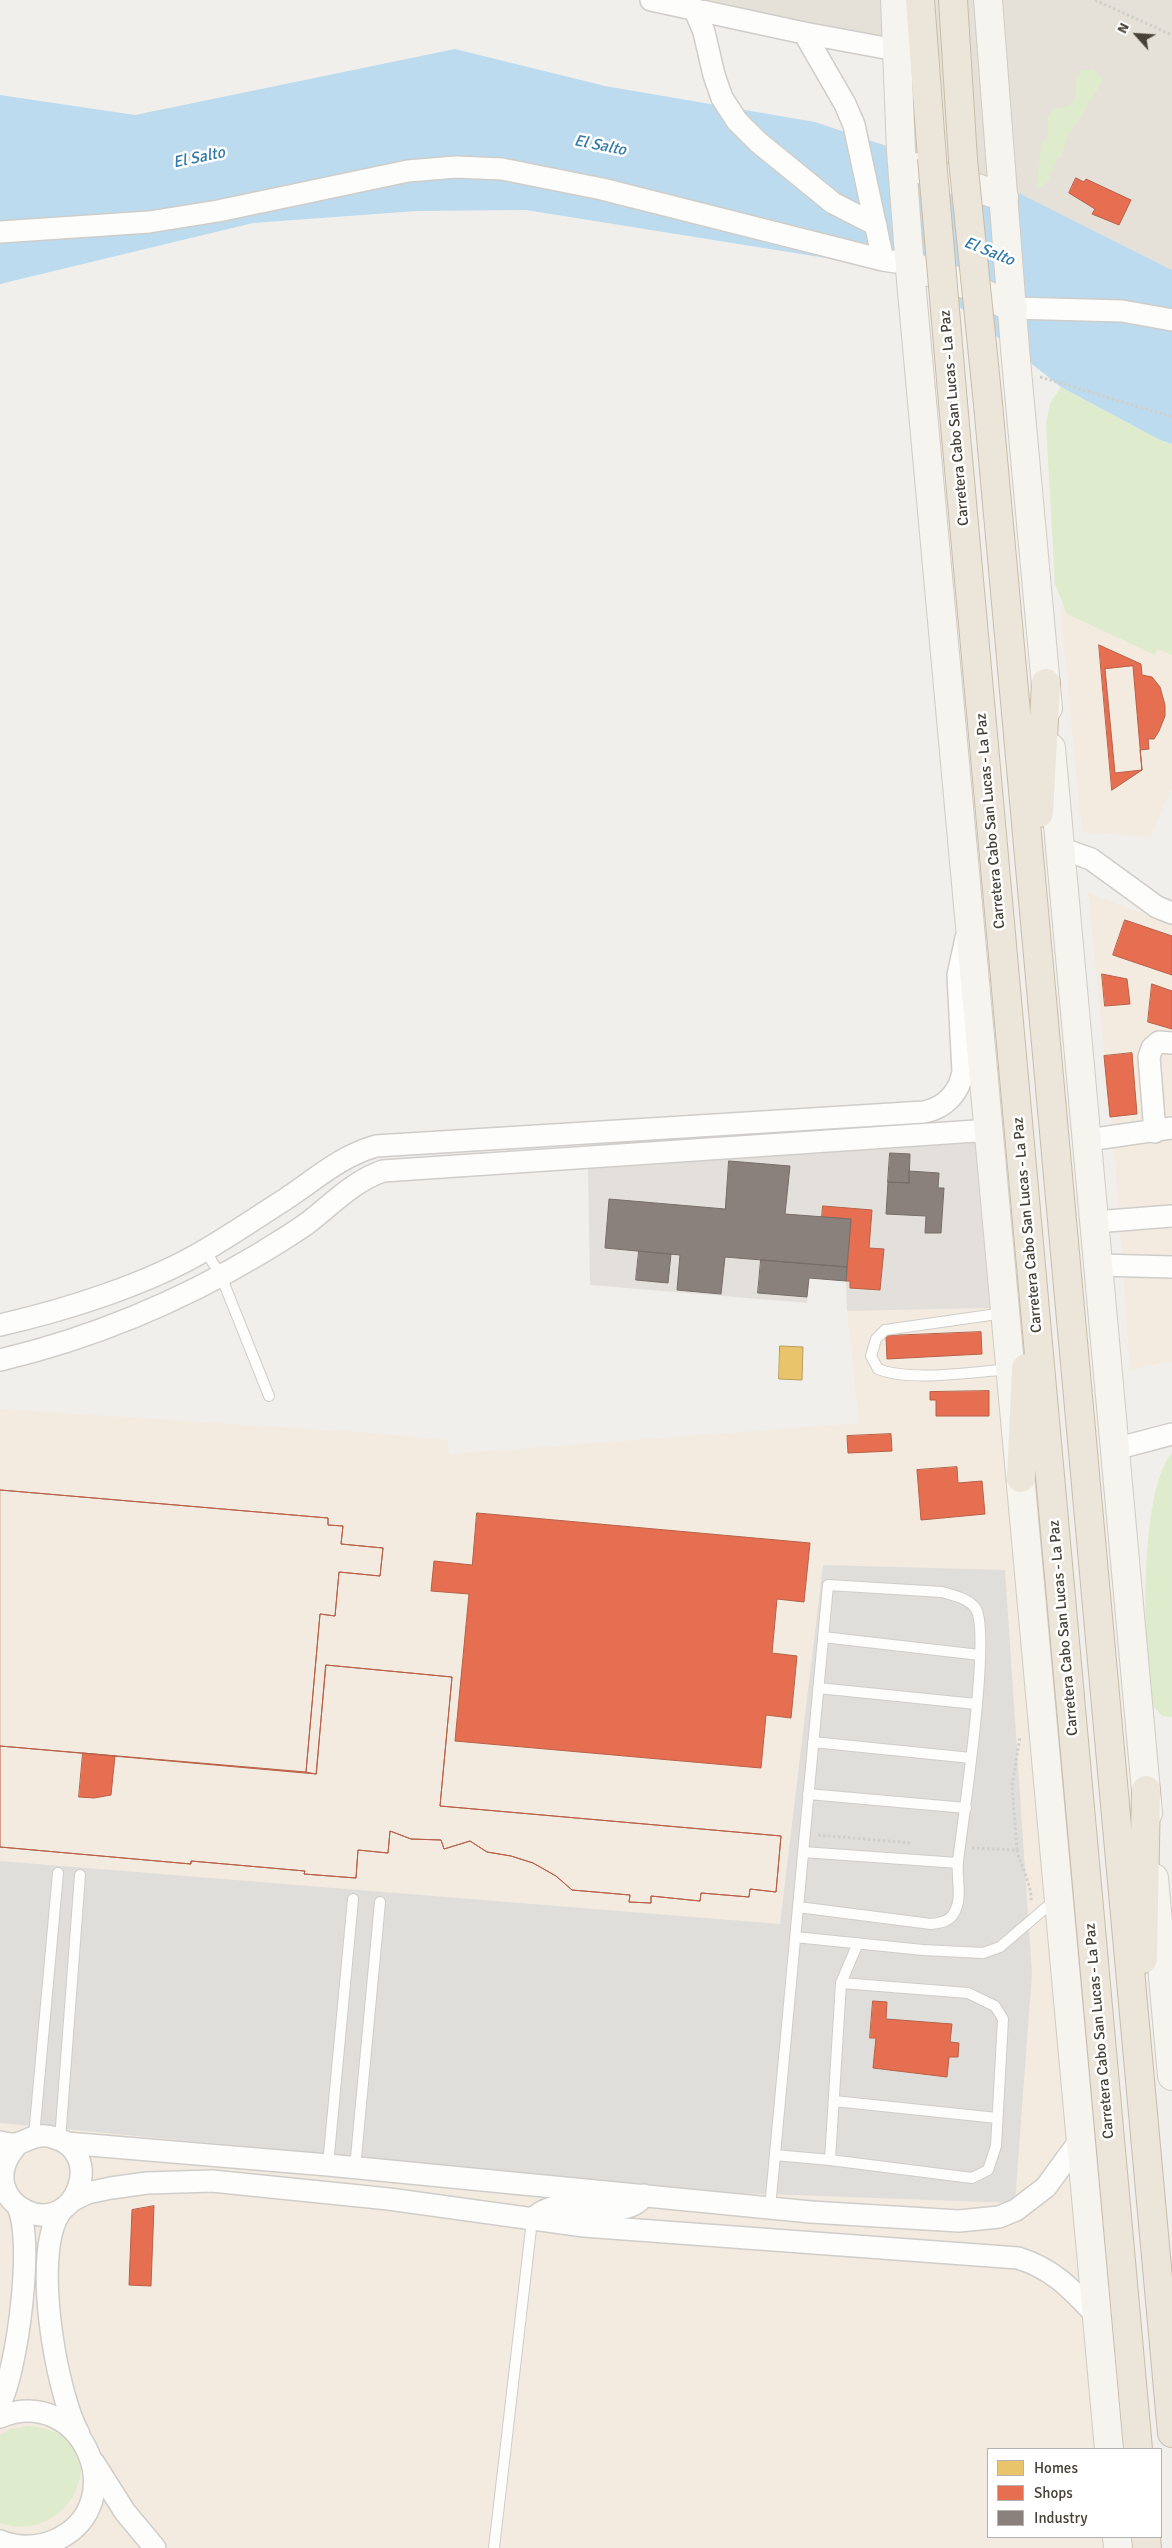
<!DOCTYPE html>
<style>
body{margin:0}
#map{position:relative;width:1172px;height:2548px;overflow:hidden;background:#f1efec;font-family:Signika,sans-serif}
canvas{display:block}
.legend{position:absolute;left:987px;top:2448px;width:175px;height:90px;box-sizing:border-box;background:#fff;border:1px solid #b5b3af;margin:0;padding:6px 9px;list-style:none;font-size:15px;color:#474137}
.legend li{display:flex;align-items:center;gap:10px;height:25px}
.legend b{width:25px;border:1px solid #b5b3af}
.north{position:absolute;left:1112px;top:10px;width:50px;height:50px;-webkit-text-stroke:4px #fff;paint-order:stroke;rotate:296deg;font-size:14px;font-weight:700;line-height:20px;text-align:center;color:#474137}
.north::after{content:'';display:block;margin:auto;width:18px;height:22px;background:#474137;clip-path:polygon(50% 0,100% 100%,50% 72%,0 100%)}
</style>
<div id="map">
<canvas width="1172" height="2548"></canvas>
<ul class="legend">
<li><b style="height:14px;background:#e9c46a"></b>Homes</li>
<li><b style="height:14px;background:#e76f51"></b>Shops</li>
<li><b style="height:14px;background:#8a817c"></b>Industry</li>
</ul>
<div class="north">N</div>
</div>
<script>
const g = document.querySelector('canvas').getContext('2d');
g.lineJoin = 'round';
function fillPath(path, color) { g.fillStyle = color; g.fill(path, 'evenodd'); }
function strokePath(path, color, width, dash) { g.strokeStyle = color; g.lineWidth = width; g.lineCap = dash ? 'butt' : 'round'; g.setLineDash(dash || []); g.stroke(path); }
function drawText(font, color, halo, rows, align = 'center') {
  g.font = font + ' Signika,sans-serif'; g.lineWidth = 5; g.setLineDash([]); g.textBaseline = 'middle'; g.strokeStyle = halo; g.fillStyle = color; for (const [text, x, y, turn = 0] of rows) {
    g.save(); g.translate(x, y); g.rotate((+turn || 0) * Math.PI / 180); g.textAlign = isNaN(turn) ? turn : align; if (halo) g.strokeText(text, 0, 0); g.fillText(text, 0, 0); g.restore();
  }
}
fillPath(new Path2D(`
 M651 0H1172V270L1003 185 949 167 939 58Z`), '#e5e1d9');
fillPath(new Path2D(`
 M1060 606 1065 608 1067 614 1155 654 1158 648 1172 655V788L1150 837 1082 832Z
 M1088 893 1172 924V1361L1130 1370 1114 1149Z
 M990 1308 1003 1420 1097 2449H988V2537H1105L1106 2548H0V1409L359 1432 448 1440 449 1454 859 1423 847 1311Z`), '#f3ebdf');
fillPath(new Path2D(`
 M975 1143 990 1308 847 1311 846 1281 809 1278 807 1303 590 1285 588 1169Z`), '#e3dfdb');
fillPath(new Path2D(`
 M1093 69 1101 76V84L1068 137 1061 157 1057 159 1047 183 1037 189 1041 145 1048 134V116L1053 109C1079 105 1076 102 1076 77L1081 71Z
 M1061 387 1160 440 1172 444V655L1158 649 1155 655 1067 614 1055 584 1046 424 1050 403Z
 M1172 1453V1717L1162 1716 1153 1706C1143 1654 1138 1492 1172 1453Z
 M28 2426C122 2432 76 2548 0 2523V2435L10 2429Z`), '#dfebcd');
fillPath(new Path2D(`
 M823 1565 1005 1570 1032 1973 1015 2203 738 2193 0 2123V1861L780 1924Z`), '#e0dedb');
fillPath(new Path2D(`
 M455 49 605 86 815 122 1003 185 1172 270V444L1160 440 1061 387 934 287 911 281 876 266 526 210 417 211 253 223 0 284V95L135 115Z`), '#bddbee');
const homes = new Path2D(`
 M780 1346 803 1347 802 1380 779 1379Z`);
fillPath(homes, '#e9c46a');
strokePath(homes, '#b89d5b', 1);
const shops = new Path2D(`
 M1076 178 1084 182 1086 179 1131 200 1119 225 1092 214 1095 209 1069 193Z
 M1099 645 1141 664 1142 675 1152 677 1160 687 1165 705V716L1159 731 1154 739H1148L1149 749 1140 750 1142 770 1112 790Z
 M1133 666 1142 770 1115 773 1105 669Z
 M1125 920 1172 936V975L1113 955Z
 M1102 974 1127 979 1130 1004 1105 1006Z
 M1152 984 1172 991V1029L1148 1022Z
 M1132 1053 1137 1114 1110 1117 1104 1056Z
 M823 1206 872 1210 869 1248 884 1249 880 1290 850 1288V1281H846L851 1219 822 1217Z
 M981 1332 982 1354 887 1359 886 1336Z
 M989 1391V1416H936V1400H930V1392Z
 M891 1434 892 1451 848 1453 847 1436Z
 M957 1467 958 1483 982 1481 985 1514 921 1520 917 1470Z
 M0 1490 328 1518V1525L343 1526 341 1544 383 1548 380 1576 339 1572 335 1616 320 1614 306 1772 0 1746Z
 M0 1490 328 1518V1525L343 1526 341 1544 383 1548 380 1576 339 1572 335 1616 320 1614 306 1772 316 1774 326 1665 452 1677 440 1806 781 1836 776 1892 750 1889 749 1897 701 1893 700 1901 651 1896V1903L629 1902 630 1895 572 1890 556 1876 533 1863 511 1856 487 1852 470 1841 444 1849 441 1840 411 1839 390 1831 388 1853 358 1850 356 1878 304 1874 305 1871 191 1861V1864L0 1847Z
 M477 1513 810 1543 804 1602 777 1599 772 1653 797 1656 791 1718 766 1715 761 1768 455 1741 469 1594 431 1591 434 1561 472 1565Z
 M326 1665 452 1677 440 1806 781 1836 776 1892 750 1889 749 1897 701 1893 700 1901 651 1896V1903L629 1902 630 1895 572 1890 556 1876 533 1863 511 1856 487 1852 470 1841 444 1849 441 1840 411 1839 390 1831 388 1853 358 1850 356 1878 304 1874 305 1871 191 1861V1864L0 1847V1746L316 1774Z
 M83 1753 115 1756 111 1795 94 1798 79 1797Z
 M873 2001 887 2002 886 2019 952 2024 950 2042 959 2043 958 2057H949L947 2077 873 2068 876 2038H870Z
 M154 2206 151 2286 129 2285 132 2210Z`);
fillPath(shops, '#e76f51');
strokePath(shops, '#b76149', 1);
const industry = new Path2D(`
 M890 1153 910 1154 909 1183 888 1182Z
 M729 1161 790 1166 785 1214 851 1219 847 1267 725 1257 721 1294 677 1290 680 1255 605 1248 609 1199 725 1209Z
 M909 1171 939 1173 938 1188H944L941 1233H925L926 1216 886 1214 888 1182 909 1183Z
 M639 1251 671 1254 668 1283 636 1280Z
 M761 1260 847 1267 846 1281 809 1278 807 1297 758 1293Z`);
fillPath(industry, '#8a817c');
strokePath(industry, '#766e67', 1);
const lane = new Path2D(`
 M205 1250 221 1276 269 1396
 M1004 1313 885 1330 876 1339 871 1356 878 1369C911 1382 973 1372 1010 1369
 M823 1637 980 1655
 M818 1688 976 1704
 M813 1742 971 1758
 M808 1794 966 1808
 M803 1852 958 1863
 M795 1937 923 1950 983 1953 1000 1947 1056 1899
 M834 2101 997 2118
 M34 2136 58 1873
 M60 2140 80 1875
 M775 2155 830 2160 841 1983 858 1943
 M830 2160 972 2178 988 2170 996 2146 1003 2019 995 2006 968 1993 841 1983
 M328 2165 353 1899
 M355 2168 380 1902
 M770 2208 828 1585 942 1592C953 1595 970 1599 976 1609 991 1636 963 1820 958 1861 956 1877 963 1898 954 1913 949 1922 940 1923 931 1924L798 1907
 M494 2548 532 2220`);
const street = new Path2D(`
 M651 0 804 33 896 50
 M694 8 704 32 714 75 722 98 737 121 758 142 833 203 876 225
 M804 33 845 104 854 125 883 260 896 262
 M0 232 149 222 218 211 408 171 456 167 502 169 602 189 883 260
 M1013 308 1122 311 1172 320
 M1060 848 1091 859 1157 907 1172 913
 M1155 1132 1149 1057 1152 1048 1159 1042 1172 1043
 M1088 1140 1172 1128
 M1095 1222 1172 1216
 M1099 1265 1172 1267
 M0 1325C66 1310 149 1284 207 1249 234 1233 261 1215 287 1198 317 1178 341 1156 376 1146L924 1112C945 1108 959 1093 963 1072L958 975 966 938
 M0 1360C93 1338 179 1302 261 1253 277 1243 294 1233 309 1222 333 1203 354 1181 383 1171L976 1131 985 1135 990 1145
 M1115 1449 1172 1434
 M0 2142C5 2143 14 2145 19 2143 31 2139 38 2133 52 2137 107 2151 76 2234 26 2211 16 2206 7 2197 4 2186 0 2169 7 2156 18 2144
 M66 2143 328 2165 811 2212 959 2221 999 2217 1016 2210 1046 2187 1081 2139
 M73 2200 87 2193 111 2188 147 2183 212 2181 389 2199 584 2226 1018 2258C1054 2269 1072 2290 1098 2317
 M64 2208C29 2242 56 2394 79 2434
 M532 2220C562 2186 623 2228 644 2195
 M0 2403C17 2372 36 2232 16 2204
 M0 2417C82 2383 134 2504 56 2540 37 2548 18 2548 0 2541
 M94 2463 125 2512 155 2548`);
const secondary = new Path2D(`
 M895 0 901 151 911 281 1109 2449
 M988 0 1015 349 1048 708
 M911 166 1004 197
 M920 269 963 283 1013 308
 M1051 748 1148 1813
 M1154 1878 1172 2076
 M1117 2537 1118 2548`);
const highway = new Path2D(`
 M920 0 932 158
 M953 0 963 160
 M953 403 1138 2449
 M988 404 1172 2433
 M1039 813 1046 683
 M1021 1478 1026 1368
 M1143 1959 1146 1790
 M1146 2537 1147 2548`);
strokePath(lane, '#cfcdc9', 12);
strokePath(street, '#cfcdc9', 24);
strokePath(secondary, '#d0ccc3', 30);
strokePath(highway, '#c8bca8', 30);
strokePath(new Path2D(`
 M1095 0 1172 35
 M1040 377 1172 417
 M818 1835 911 1843
 M972 1848 1017 1850C1021 1867 1032 1885 1031 1901
 M1017 1850 1012 1786 1020 1737`), '#d1cfcc', 3, [2.5, 2.5]);
strokePath(lane, '#fdfdfc', 10);
strokePath(street, '#fdfdfc', 21);
strokePath(secondary, '#f6f4ef', 28);
strokePath(highway, '#ece6da', 28);
const highwayBridge = new Path2D(`
 M932 158 953 403
 M963 160 988 404`);
strokePath(highwayBridge, '#c8bca8', 30, []);
strokePath(highwayBridge, '#ece6da', 28);
drawText('15px', '#474137', '#fff', [
 ["Carretera Cabo San Lucas - La Paz",955,418,-95],
 ["Carretera Cabo San Lucas - La Paz",991,821,-95],
 ["Carretera Cabo San Lucas - La Paz",1028,1225,-95],
 ["Carretera Cabo San Lucas - La Paz",1064,1628,-95],
 ["Carretera Cabo San Lucas - La Paz",1100,2031,-95]
]);
drawText('italic 16px', '#3079a9', '#fff', [
 ["El Salto",600,146,11],
 ["El Salto",199,158,-12],
 ["El Salto",989,252,22]
]);
</script>
